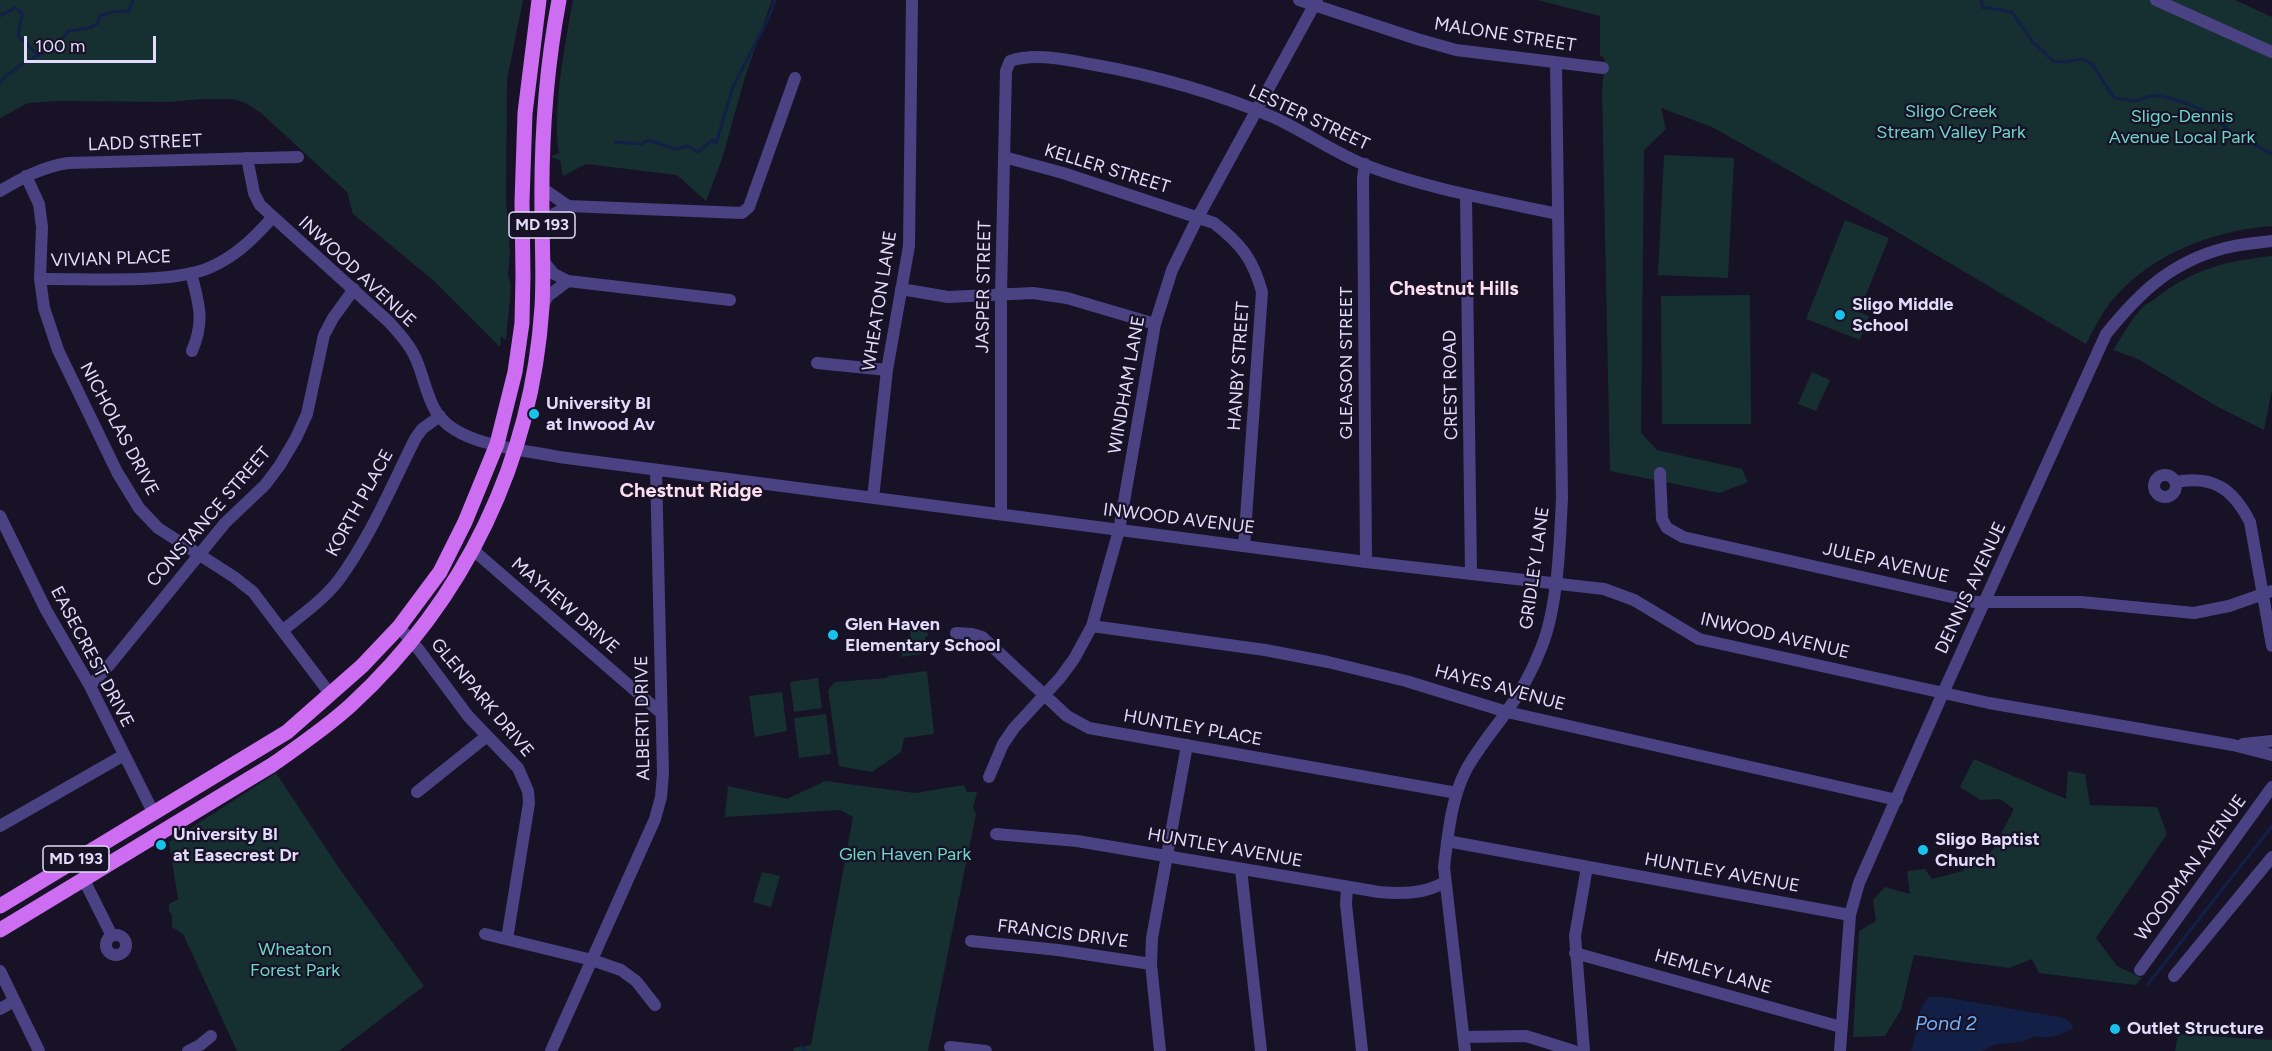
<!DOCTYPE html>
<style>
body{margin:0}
#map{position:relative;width:2272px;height:1051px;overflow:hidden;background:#181227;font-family:Figtree,sans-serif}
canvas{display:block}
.scale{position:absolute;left:24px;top:36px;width:132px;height:27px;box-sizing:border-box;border:3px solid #e2dcfc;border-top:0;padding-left:8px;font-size:18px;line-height:21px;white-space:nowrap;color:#e2dcfc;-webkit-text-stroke:4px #181227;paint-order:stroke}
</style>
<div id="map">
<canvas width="2272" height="1051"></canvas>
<div class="scale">100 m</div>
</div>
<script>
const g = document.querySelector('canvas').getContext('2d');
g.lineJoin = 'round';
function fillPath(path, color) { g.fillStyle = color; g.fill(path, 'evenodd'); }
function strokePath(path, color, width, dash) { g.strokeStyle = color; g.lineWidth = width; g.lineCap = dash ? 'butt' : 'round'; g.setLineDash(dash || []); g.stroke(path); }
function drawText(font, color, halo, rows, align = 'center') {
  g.font = font + ' Figtree,sans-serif'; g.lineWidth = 4.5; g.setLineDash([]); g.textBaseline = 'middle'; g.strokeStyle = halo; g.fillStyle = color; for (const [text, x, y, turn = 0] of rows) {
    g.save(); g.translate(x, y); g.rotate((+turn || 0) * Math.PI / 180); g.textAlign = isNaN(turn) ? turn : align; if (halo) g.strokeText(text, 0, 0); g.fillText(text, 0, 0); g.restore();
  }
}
fillPath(new Path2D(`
 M0 0H523L507 80 506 198 510 253 508 274 511 285 506 340 501 336 500 347 434 281 353 214 347 192 261 113 246 103 232 99H203L169 102 60 101 28 103 0 118Z
 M573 0H772L745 77 722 159 706 201 677 175 586 164 563 176 560 160 550 157 559 153C552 109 565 45 573 0Z
 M1537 0H2235L2272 17V226C2209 231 2142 257 2104 311 2098 321 2092 333 2086 344L1889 227 1712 127 1661 108 1666 129 1644 150 1641 433 1657 450 1742 469 1748 482 1720 493 1610 471 1602 90 1605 59 1600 55V16Z
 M1664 155 1734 158 1728 278 1658 275Z
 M1845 220 1889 238 1859 312 1869 316 1860 340 1806 319Z
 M2272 256V389L2264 430 2216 406 2138 359 2113 350C2122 337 2132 317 2145 305 2148 303 2153 301 2156 298 2193 269 2226 261 2272 256Z
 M1750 295 1751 424H1662L1661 296Z
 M1812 372 1830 380 1816 411 1798 404Z
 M926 620 928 636 925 637 927 653 902 657 900 640 911 638 909 622Z
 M927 671 934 734 904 738 901 752 872 772 839 766 828 690 835 682 887 678 888 676Z
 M818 678 822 708 794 712 790 682Z
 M782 692 787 731 755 737 749 696Z
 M826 714 831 754 799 758 794 718Z
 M1974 759 2066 799 2068 771 2085 774 2090 805 2157 807 2167 834 2096 938 2117 966 2142 978 2135 985 2039 973 2032 959 2009 968 1914 955 1901 1010 1885 1036 1853 1037 1859 931 1876 921 1873 900 1885 887 1910 894 1907 871 1925 869 1932 879 1963 871 1973 857 1992 851 2014 809 2000 799 1980 800 1960 787Z
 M276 773 339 868 424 986 339 1051H237L183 934 172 927V916L169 910V904L178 899 169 842Z
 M825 781 915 793 964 785 967 792H977L973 808 976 814 928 1051H794L793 1048 811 1045 853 817 840 810 725 817 728 786 787 799Z
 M762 872 780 876 771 907 753 902Z
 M2178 1034 2272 1040V1051H2175Z`), '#162f31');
fillPath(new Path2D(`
 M1929 997H1943L2059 1017 2067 1020 2073 1026 2072 1029C2060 1035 2048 1040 2035 1036L2025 1041 1994 1045 1982 1051H1911C1919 1034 1914 1010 1929 997Z`), '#122047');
strokePath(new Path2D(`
 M1981 0 1983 8C1993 7 2001 11 2012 12L2033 42 2053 61 2062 62 2083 59 2092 64 2110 92 2115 98 2136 101 2150 96H2162L2183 102 2209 113 2232 133 2272 154
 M0 16 15 8 22 13 18 36 37 54
 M0 83C19 59 54 54 68 31L90 28 98 23 100 16 112 12 129 11 133 0
 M615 142 641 144 649 140 675 149 688 146 698 152 712 140 716 143 733 87 769 17 775 0
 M2148 984 2272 826
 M802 1046 806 1051`), '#122047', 3);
strokePath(new Path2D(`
 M1299 0 1417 39 1456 50 1603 68
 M2156 0 2272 52
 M1004 157 1063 173 1214 223C1241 244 1253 259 1262 292L1244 546
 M247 158 254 193 260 205 389 322C399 333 410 345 416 359 423 375 426 393 434 408 453 446 521 449 559 457L1366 562 1604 589 1634 600 1699 639 1989 703 2233 745 2272 755
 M1365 164 1363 178 1366 562
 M26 176 39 204 42 227 40 279 44 308 58 350 117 472 139 508 158 528 234 577 253 592 331 695
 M542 188 568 206 742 213 749 207 795 78
 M0 191C22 178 42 167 68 163L298 157
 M1466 195 1471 574
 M542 225 551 216 568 206
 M544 262 554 274 568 281 730 300
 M191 273C199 304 205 321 192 351
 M40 279C85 278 172 285 211 267 236 256 254 238 272 218
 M901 289 948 297 1033 293 1067 298 1155 324
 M542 307 548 296 568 281
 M817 363 887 370
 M1660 473 1662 519 1667 528 1683 537 1974 602H2081L2194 613 2229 606 2272 591
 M2154 486a11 11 0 1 1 22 0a11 11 0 1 1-22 0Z
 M2175 482C2214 475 2233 489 2250 522L2272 646
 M873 498 887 370 909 246 912 0
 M1001 514V294L1006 71 1010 61C1035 53 1064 59 1090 64 1153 75 1214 92 1273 117 1304 131 1333 152 1365 165 1428 189 1493 200 1558 214
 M0 516 46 610 90 686 154 814
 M472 549 661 713
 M1092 626 1265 650 1328 662 1406 681 1507 712 1897 800
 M399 627 419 650 468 716 518 768 528 791 529 803 507 939
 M283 630C302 615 323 600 338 581 370 538 391 487 415 439L422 429 440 416
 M956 633 972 634 982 637 1067 716 1089 728 1457 793
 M90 686 111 663 225 523 265 485 280 465 296 438 307 414 324 335 333 318 354 289
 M2243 744 2272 741
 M989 777 1003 744 1014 728 1060 678 1074 659 1092 626 1119 530 1155 324 1172 270 1198 217 1317 0
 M417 792 487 736
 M0 826 124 755
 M996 834 1077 841 1379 892C1402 894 1425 894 1445 882
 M1447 841 1850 915
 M1241 869 1261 1051
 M84 880 112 936
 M1347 887 1346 904 1362 1051
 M485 934 592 960 621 970 636 981 655 1005
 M106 945a10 10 0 1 1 20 0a10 10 0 1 1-20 0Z
 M971 941 1058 950 1151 964
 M1575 953 1841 1027
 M2140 970 2272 787
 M0 971 39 1051
 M2174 976 2272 857
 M0 1009 14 1001
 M1464 1037 1526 1036 1574 1051
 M950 1047 986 1051
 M188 1051 200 1045 211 1036
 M551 1051 655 819 661 797 663 773 656 470
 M1160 1051 1151 964 1152 938 1187 745
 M1465 1051 1444 867C1448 835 1451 799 1466 770 1477 750 1492 732 1505 714 1520 693 1533 670 1542 646 1558 605 1560 542 1562 497L1556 63
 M1584 1051 1575 936 1587 867
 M1840 1051 1850 915 1859 883 1943 693 2106 334C2140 292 2171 262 2225 248 2240 244 2257 243 2272 241`), '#4a4282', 12);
strokePath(new Path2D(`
 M0 906 287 732 362 666 399 627 440 572 465 522 497 444 515 372 522 323 523 276 522 202 525 113 539 0
 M0 930 272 765C299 746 327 727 351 705 465 600 532 460 542 307 544 275 542 244 542 212 541 141 546 69 559 0`), '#cd6df2', 15);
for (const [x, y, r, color] of [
 [1840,315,6,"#19c2eb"],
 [534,414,6,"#19c2eb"],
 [833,635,6,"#19c2eb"],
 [161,845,6,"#19c2eb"],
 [1923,850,6,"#19c2eb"],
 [2115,1029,6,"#19c2eb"]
]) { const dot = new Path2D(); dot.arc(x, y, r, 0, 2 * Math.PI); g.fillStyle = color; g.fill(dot); strokePath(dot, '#181227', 2); }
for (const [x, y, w] of [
 [542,225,66],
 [76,859,66]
]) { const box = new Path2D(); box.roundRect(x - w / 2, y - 13, w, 26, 4.5); g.fillStyle = '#181227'; g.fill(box); strokePath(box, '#e2dcfc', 1.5); }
drawText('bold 16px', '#e2dcfc', null, [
 ["MD 193",542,225],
 ["MD 193",76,859]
]);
drawText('18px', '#e2dcfc', '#181227', [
 ["MALONE STREET",1505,35,9],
 ["LESTER STREET",1309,118,25],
 ["LADD STREET",145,143,-2],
 ["KELLER STREET",1107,169,17],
 ["VIVIAN PLACE",111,259,-2],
 ["INWOOD AVENUE",357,272,43],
 ["JASPER STREET",984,287,-89],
 ["WHEATON LANE",880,301,-81],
 ["GLEASON STREET",1347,363,-90],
 ["HANBY STREET",1239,366,-86],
 ["WINDHAM LANE",1127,385,-80],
 ["CREST ROAD",1451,385,-91],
 ["NICHOLAS DRIVE",119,429,62],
 ["KORTH PLACE",360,503,-61],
 ["CONSTANCE STREET",209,517,-49],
 ["INWOOD AVENUE",1179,519,7],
 ["JULEP AVENUE",1886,563,13],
 ["GRIDLEY LANE",1535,568,-82],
 ["DENNIS AVENUE",1971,588,-65],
 ["MAYHEW DRIVE",565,606,41],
 ["INWOOD AVENUE",1775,636,13],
 ["EASECREST DRIVE",92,657,62],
 ["HAYES AVENUE",1500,688,15],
 ["GLENPARK DRIVE",482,698,50],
 ["ALBERTI DRIVE",643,718,-91],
 ["HUNTLEY PLACE",1193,728,10],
 ["HUNTLEY AVENUE",1225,848,10],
 ["WOODMAN AVENUE",2191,868,-54],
 ["HUNTLEY AVENUE",1722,873,10],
 ["FRANCIS DRIVE",1063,934,7],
 ["HEMLEY LANE",1713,972,16]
]);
drawText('18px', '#6dd6c6', '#181227', [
 ["Sligo Creek",1951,112],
 ["Stream Valley Park",1951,133],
 ["Sligo-Dennis",2182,117],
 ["Avenue Local Park",2182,138],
 ["Glen Haven Park",905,855],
 ["Wheaton",295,950],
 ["Forest Park",295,971]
]);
drawText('bold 18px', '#e2dcfc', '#181227', [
 ["Sligo Middle",1852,305],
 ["School",1852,326],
 ["University Bl",546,404],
 ["at Inwood Av",546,425],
 ["Glen Haven",845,625],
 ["Elementary School",845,646],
 ["University Bl",173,835],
 ["at Easecrest Dr",173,856],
 ["Sligo Baptist",1935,840],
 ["Church",1935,861],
 ["Outlet Structure",2127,1029]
], 'left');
drawText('bold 20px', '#fcdeee', '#181227', [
 ["Chestnut Hills",1454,289],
 ["Chestnut Ridge",691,491]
]);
drawText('italic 20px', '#73acf3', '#181227', [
 ["Pond 2",1946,1024]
]);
</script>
